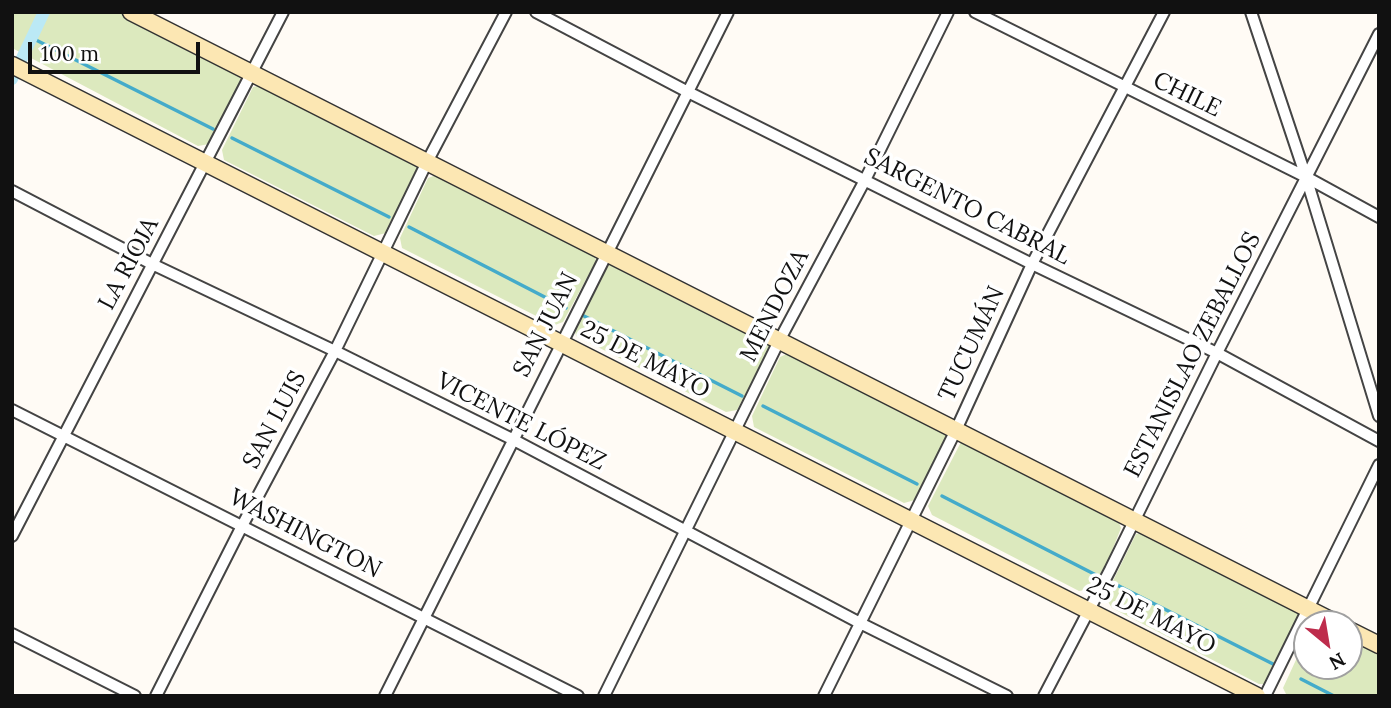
<!DOCTYPE html>
<meta charset="utf-8">
<style>
body{margin:0}
#map{position:relative;width:1391px;height:708px;overflow:hidden;background:#fffbf5;font-family:Lora,serif}
canvas{display:block}
.frame{position:absolute;inset:0;border:14px solid #111;pointer-events:none}
.north{position:absolute;left:1293px;top:610px;width:70px;height:70px;box-sizing:border-box;background:#fff;border:2px solid #a0a0a0;border-radius:50%;rotate:150deg;font-size:19px;font-weight:700;line-height:28px;text-align:center;color:#111}
.north::after{content:'';display:block;margin:auto;width:24px;height:32px;background:#be2c4c;clip-path:polygon(50% 0,100% 100%,50% 72%,0 100%)}
.scale{position:absolute;left:28px;top:42px;width:172px;height:32px;box-sizing:border-box;border:4px solid #111;border-top:0;padding-left:9px;font-size:21px;line-height:24px;white-space:nowrap;color:#111;-webkit-text-stroke:5px #fff;paint-order:stroke}
</style>
<div id="map">
<canvas width="1391" height="708"></canvas>
<div class="frame"></div>
<div class="north">N</div>
<div class="scale">100 m</div>
</div>
<script>
const g = document.querySelector('canvas').getContext('2d');
g.lineJoin = 'round';
function fillPath(path, color) { g.fillStyle = color; g.fill(path, 'evenodd'); }
function strokePath(path, color, width, dash) { g.strokeStyle = color; g.lineWidth = width; g.lineCap = dash ? 'butt' : 'round'; g.setLineDash(dash || []); g.stroke(path); }
function drawText(font, color, halo, rows, align = 'center') {
  g.font = font + ' Lora,serif'; g.lineWidth = 7; g.setLineDash([]); g.textBaseline = 'middle'; g.strokeStyle = halo; g.fillStyle = color; for (const [text, x, y, turn = 0] of rows) {
    g.save(); g.translate(x, y); g.rotate((+turn || 0) * Math.PI / 180); g.textAlign = isNaN(turn) ? turn : align; if (halo) g.strokeText(text, 0, 0); g.fillText(text, 0, 0); g.restore();
  }
}
fillPath(new Path2D(`
 M12 12H126L240 73 241 83 209 144 198 146 12 48Z
 M264 84 416 163 418 173 386 233 374 236 224 160 222 150 253 87Z
 M439 174 594 252 596 261 563 322 555 325 552 324 402 248 400 238 428 178Z
 M613 262 768 340 770 349 737 410 726 412 576 336 574 326 602 266Z
 M791 352 945 430 948 440 915 500 904 503 754 427 752 416 780 357Z
 M968 441 1117 517 1121 528 1108 561 1091 589 1079 591 932 515 928 506 961 442Z
 M1147 532 1294 608 1299 615 1266 684H1259L1112 608 1105 597 1136 534Z
 M1307 636V666H1349V636L1379 651V696H1287L1283 688Z`), '#dce9be');
strokePath(new Path2D(`
 M32 38 213 129
 M232 138 389 217
 M409 227 566 308
 M584 316 742 396
 M763 406 917 484
 M942 496 1096 575
 M1117 585 1275 665
 M1301 679 1334 696`), '#44abca', 3.5);
strokePath(new Path2D(`
 M12 79 44 12`), '#bbe9f5', 12);
const street = new Path2D(`
 M536 12 688 92 1032 264 1217 353 1379 441
 M975 12 1306 177 1379 217
 M1251 12 1306 177 1379 416
 M12 191 152 264 335 351 512 439 860 623 1007 696
 M12 410 578 696
 M12 536 283 12
 M12 634 135 696
 M156 696 242 526 335 351 427 162 506 12
 M385 696 728 12
 M604 696 779 341 865 180 948 12
 M824 696 956 430 1032 264 1164 12
 M1044 696 1110 570 1217 353 1379 34
 M1265 696 1379 465`);
const secondary = new Path2D(`
 M131 12 1338 624
 M12 65 1257 696
 M1349 630 1379 645`);
strokePath(street, '#444', 14);
strokePath(secondary, '#333', 19);
strokePath(street, '#fff', 10);
strokePath(secondary, '#fce7b3', 16);
drawText('24px', '#111', '#fff', [
 ["CHILE",1187,95,26],
 ["SARGENTO CABRAL",967,207,27],
 ["LA RIOJA",129,264,-62],
 ["MENDOZA",775,306,-63],
 ["SAN JUAN",546,325,-63],
 ["TUCUMÁN",972,344,-65],
 ["ESTANISLAO ZEBALLOS",1193,355,-63],
 ["25 DE MAYO",645,360,27],
 ["SAN LUIS",275,420,-62],
 ["VICENTE LÓPEZ",521,422,27],
 ["WASHINGTON",305,534,27],
 ["25 DE MAYO",1151,616,27]
]);
</script>
